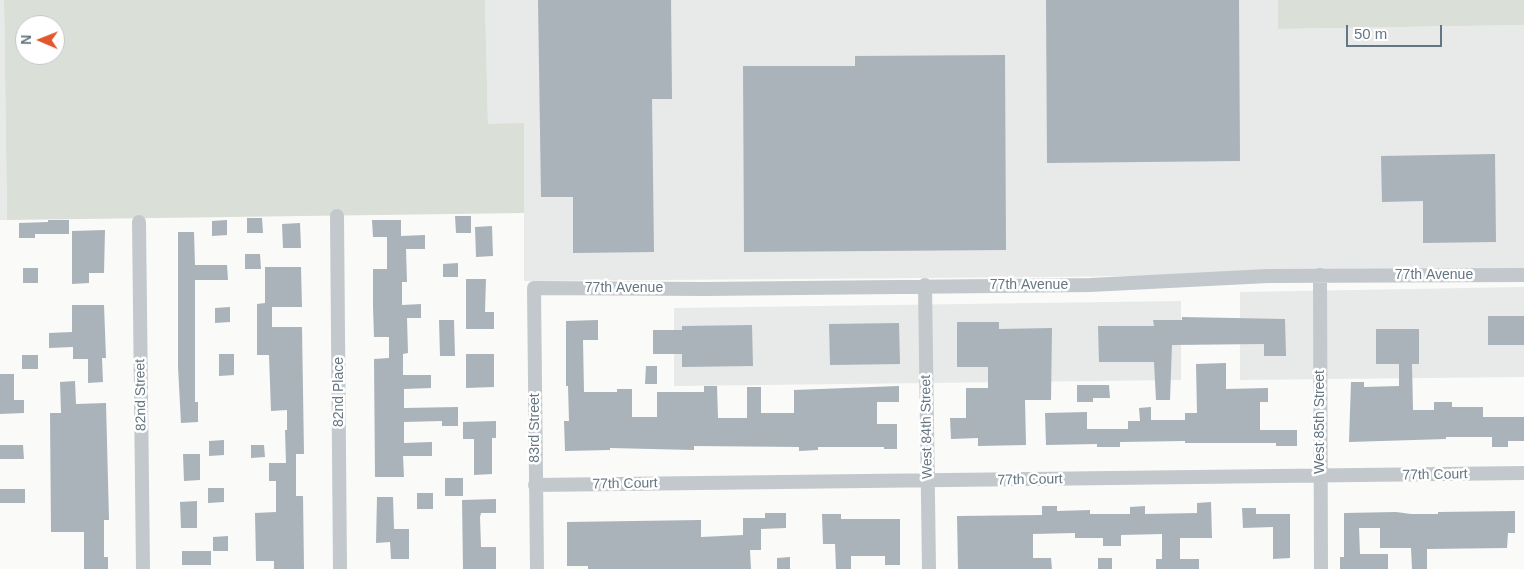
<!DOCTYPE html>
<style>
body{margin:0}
#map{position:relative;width:1524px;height:569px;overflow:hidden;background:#fafaf8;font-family:Arial,sans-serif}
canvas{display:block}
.north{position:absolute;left:15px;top:15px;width:50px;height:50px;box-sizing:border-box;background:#fff;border:1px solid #c1c8cd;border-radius:50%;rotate:271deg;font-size:14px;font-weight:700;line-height:20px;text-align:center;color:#657683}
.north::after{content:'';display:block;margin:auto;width:18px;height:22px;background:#e4572e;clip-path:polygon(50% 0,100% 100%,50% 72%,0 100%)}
.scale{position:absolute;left:1346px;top:25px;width:96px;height:22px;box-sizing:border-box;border:2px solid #657683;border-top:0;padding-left:6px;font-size:15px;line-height:18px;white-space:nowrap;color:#657683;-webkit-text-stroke:4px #fff;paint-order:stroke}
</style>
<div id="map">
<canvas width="1524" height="569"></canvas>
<div class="north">N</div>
<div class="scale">50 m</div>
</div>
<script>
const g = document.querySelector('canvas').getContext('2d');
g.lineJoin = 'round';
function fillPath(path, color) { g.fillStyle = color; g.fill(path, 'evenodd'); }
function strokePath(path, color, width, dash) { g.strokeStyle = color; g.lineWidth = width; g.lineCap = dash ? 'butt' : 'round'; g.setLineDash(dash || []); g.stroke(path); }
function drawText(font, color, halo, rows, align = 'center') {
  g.font = font + ' Arial,sans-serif'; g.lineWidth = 5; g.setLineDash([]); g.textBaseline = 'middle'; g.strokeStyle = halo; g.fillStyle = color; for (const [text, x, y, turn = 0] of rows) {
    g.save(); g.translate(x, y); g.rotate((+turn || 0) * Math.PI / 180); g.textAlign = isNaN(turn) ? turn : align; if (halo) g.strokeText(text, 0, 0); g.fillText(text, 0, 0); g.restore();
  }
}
fillPath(new Path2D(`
 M0 0H4L7 220H0Z
 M485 0H1278V29L1524 25V270L1055 277 524 281V124H488Z
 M1524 287V377L1240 380V292Z
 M1181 301V380L674 386V308Z`), '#e8e9e9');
fillPath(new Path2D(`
 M4 0H485L488 124 524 123V213L7 220ZM25 25H55V55H25Z
 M1278 0H1524V25L1278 29Z`), '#dadfd7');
fillPath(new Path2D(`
 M538 0H671L672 99H652L654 252 573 253V197H541Z
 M1046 0H1239L1240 161 1047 163Z
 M1005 55 1006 250 744 252 743 66H855V56Z
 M1495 154 1496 242 1423 243V201L1382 202 1381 156Z
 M455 216H471V233H456Z
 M247 218H262L263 233H247Z
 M48 220H69V234H35V238H19V223L48 222Z
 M227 220V235L212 236V221Z
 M372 220H401V236L425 235V249H406L407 282H402V305L421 304V318H407L408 353 403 354V375H431V388L404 389V408L458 407V426H442V421L404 422V443L432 442V456H403L404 477H375L374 359 389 358V337H374L373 306V269H387V237H373Z
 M300 223 301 248H283L282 224Z
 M492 226 493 256 476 257 475 227Z
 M105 230 104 273H89V283L72 284V231Z
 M178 232H194L195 265H227L228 280H195V402H198V422L181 423 178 367Z
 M245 254H260L261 269H245Z
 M458 263V277H443V264Z
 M265 267H301L302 307H272V327H302L304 454H296V496H303L304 569H274V561H256L255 513 276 512V481H269V463H286L285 430H287V410L271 411 269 355H257V304L265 303Z
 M23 268H38V283H23Z
 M466 279H486L485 312H494V329H466Z
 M72 305H104L106 358H102L103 382 88 383V359H73V347L49 348V333L72 332Z
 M230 307V322L215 323V308Z
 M1488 316H1524V345H1488Z
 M1182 317 1285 319 1286 356H1264V344L1172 345 1170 400H1156L1154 362H1099L1098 326H1154L1153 320H1182Z
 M439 320H454L455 356H440Z
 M598 320V340H583L584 392H617V389H632V417H657V392H704V386H717L718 418H747V387H761V413H794V390L899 386V402H877V424H897V449H884V447H818V450L799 451V447L694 446V450L610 448V450L565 451 564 421H569L568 386H566V321Z
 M957 322H999V329L1052 328 1051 400H1025L1026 445 978 446V438L951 439 950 418H966V388H988V367H957Z
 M899 323 900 364 830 365 829 324Z
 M752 325 753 366 682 367V354H653V330H682V326Z
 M1376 329H1419V364H1412L1413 410H1434V402H1452V407H1483V417H1524V441H1508V447H1492V437H1446V439L1349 442 1351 382H1364V387L1399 386V364H1376Z
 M219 354H234V375L219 376Z
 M466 354H494V387L466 388Z
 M22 355H38V369H22Z
 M1226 363V389L1268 388V402H1260V430H1297V446H1276V443H1185V441L1120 442V447H1097V444L1046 445 1045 413 1087 412V429H1128V421H1140L1139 408 1151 407V420H1185V413H1197L1196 364Z
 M646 366H657V384H645Z
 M0 374H14V400H24V413L0 414Z
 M75 381 76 404 106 403 109 520H104V557H108V569H84V532H51L50 413H61L60 382Z
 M1077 385H1109L1110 398H1093V402H1077Z
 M496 421V438H492V474L474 475V439H463V422Z
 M224 440V455L209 456V441Z
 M0 445H23L24 459H0Z
 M251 445H264L265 457 251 458Z
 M183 454H200V480L184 481Z
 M445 478H463V496H445Z
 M208 488H224V502L208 503Z
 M0 489H25V503H0Z
 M417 493H433V509H417Z
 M377 497H393L394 529H409V559H391L390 542 376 543Z
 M496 499V513H481L480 517 481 547H496V569H463L462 500Z
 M197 501V528H181L180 502Z
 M1211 502 1212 538H1180V559H1199V569H1156V559H1162V534L1121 535V546H1103V538H1075V533L1033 534V558H1051L1052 569H958L957 516 1042 515V506H1057V511L1090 510V514H1130V507L1145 506V514L1197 513V503Z
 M1242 508H1256V514H1290V558L1273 559V527L1243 528Z
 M1515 511V533H1508L1507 548 1427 549V569H1412L1411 548H1380V528H1359L1360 554H1388V569H1340V557H1344V513L1396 512 1411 514H1438V512Z
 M765 513H786V528L761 529V550H750L751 569H588V566H567V522L701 520V537L743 535V518H765Z
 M822 514H841V519H900V565H885V556H851V569H836L835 544H823Z
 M228 536V551H213V537Z
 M182 551H211V565H182Z
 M790 557V569H777V558Z
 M1098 558H1112V569H1098Z`), '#aab3b9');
strokePath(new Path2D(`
 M337 216 340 569
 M139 222 143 569
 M1320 275 1321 569
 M925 285 929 569
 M535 485 1524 473
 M537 569 534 288 704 289 1090 285 1268 276 1524 275`), '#c3c8cc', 14);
drawText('14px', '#657683', '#fff', [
 ["77th Avenue",1434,275],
 ["77th Avenue",1029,285],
 ["77th Avenue",624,288],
 ["82nd Place",339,392,-90],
 ["82nd Street",141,395,-91],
 ["West 85th Street",1320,422,-90],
 ["West 84th Street",927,427,-91],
 ["83rd Street",535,428,-90],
 ["77th Court",1435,475,-1],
 ["77th Court",1030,480,-1],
 ["77th Court",625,484,-1]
]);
</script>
